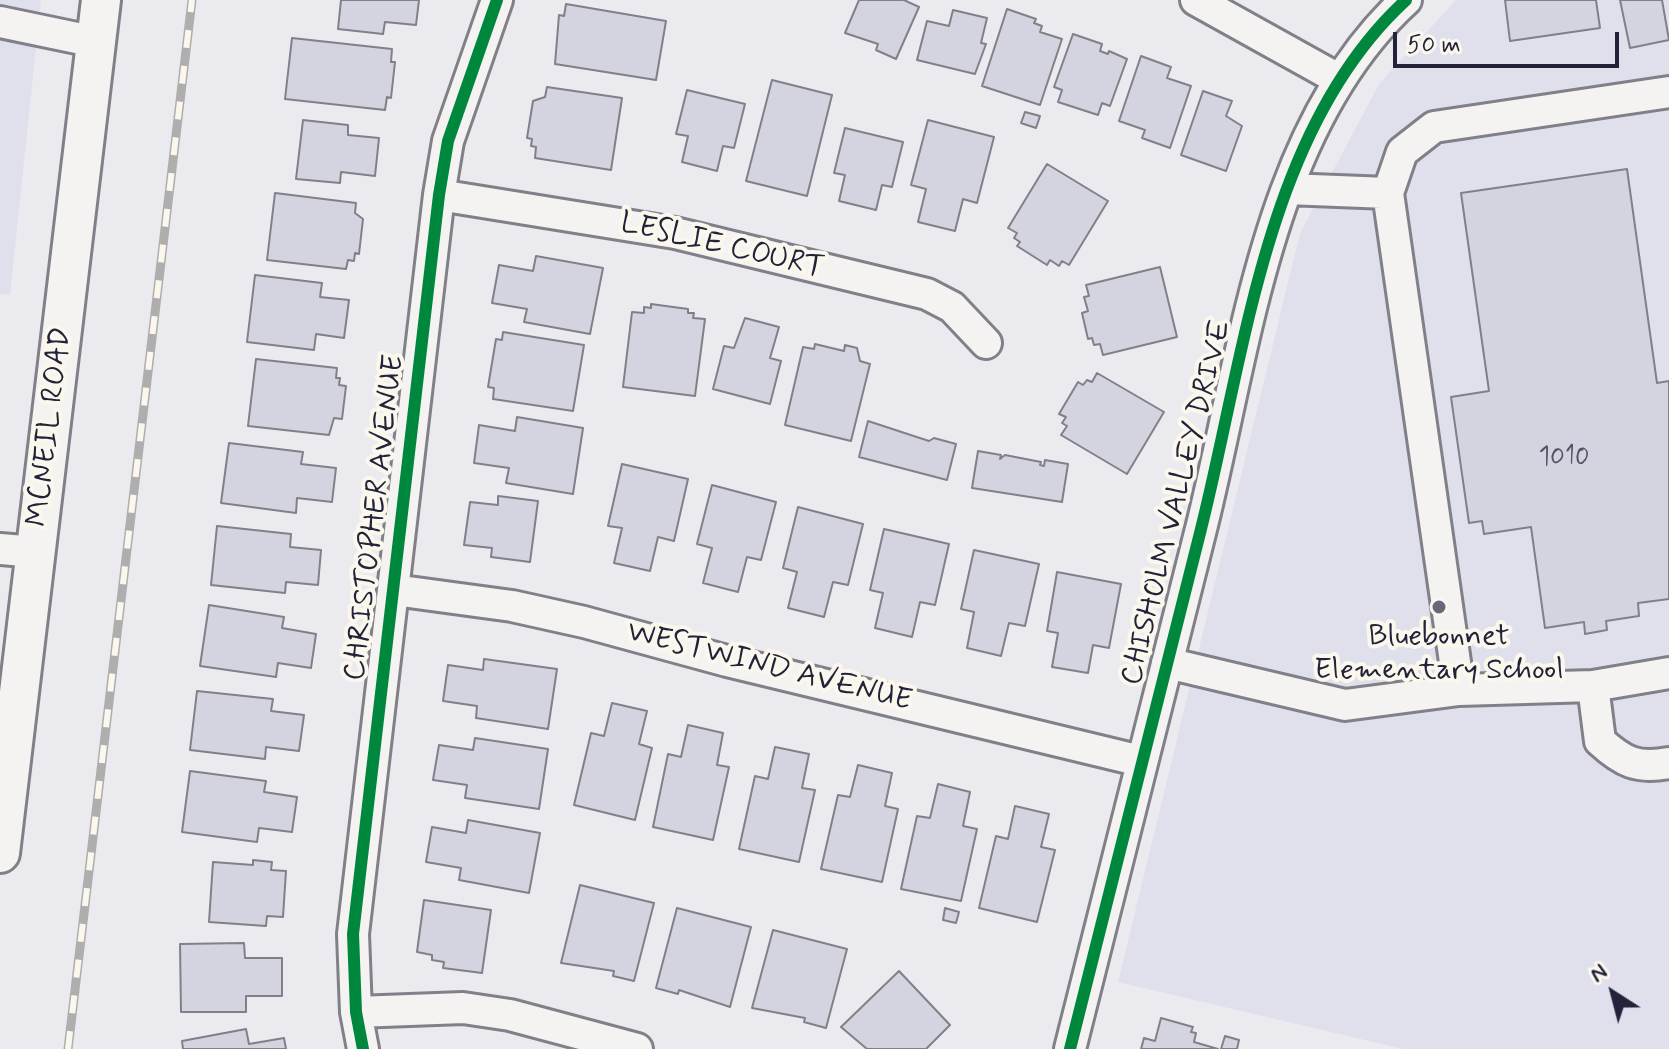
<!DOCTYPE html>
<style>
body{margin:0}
#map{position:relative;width:1669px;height:1049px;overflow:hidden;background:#ebeaef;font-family:Mynerve,sans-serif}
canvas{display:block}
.north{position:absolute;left:1573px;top:953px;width:80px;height:80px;-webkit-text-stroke:6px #fbf7ec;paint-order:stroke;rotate:324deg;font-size:22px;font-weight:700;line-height:32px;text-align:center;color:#22223b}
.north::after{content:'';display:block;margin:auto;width:28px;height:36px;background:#22223b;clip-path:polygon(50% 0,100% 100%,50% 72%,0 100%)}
.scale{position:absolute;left:1393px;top:32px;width:226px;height:36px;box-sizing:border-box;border:4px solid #22223b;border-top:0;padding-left:10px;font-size:24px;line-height:28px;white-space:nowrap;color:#22223b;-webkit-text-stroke:6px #fbf7ec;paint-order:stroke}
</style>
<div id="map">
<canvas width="1669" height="1049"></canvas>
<div class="north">N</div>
<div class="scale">50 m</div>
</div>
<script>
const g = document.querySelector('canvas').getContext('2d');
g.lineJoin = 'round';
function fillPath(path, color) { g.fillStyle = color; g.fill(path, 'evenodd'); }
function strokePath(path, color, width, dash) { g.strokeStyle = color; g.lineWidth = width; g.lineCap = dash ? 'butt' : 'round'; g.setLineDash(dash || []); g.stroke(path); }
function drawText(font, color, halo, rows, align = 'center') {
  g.font = font + ' Mynerve,sans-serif'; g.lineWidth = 8; g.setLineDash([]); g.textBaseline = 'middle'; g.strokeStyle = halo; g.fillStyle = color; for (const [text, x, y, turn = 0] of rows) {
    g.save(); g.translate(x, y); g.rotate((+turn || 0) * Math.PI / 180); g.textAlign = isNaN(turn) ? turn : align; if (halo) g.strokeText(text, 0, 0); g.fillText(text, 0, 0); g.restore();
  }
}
fillPath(new Path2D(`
 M0 0H41L10 295 0 294Z
 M1456 0H1669V1049H1403L1118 982 1300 233 1379 84Z`), '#e0e0ed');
const building = new Path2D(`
 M341 0H419L416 25 385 22 383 34 338 29Z
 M859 0H904L919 7 896 59 876 50 878 44 845 33Z
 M1505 0H1596L1600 28 1510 41Z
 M1620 0H1662L1669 40 1630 48Z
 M566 4 666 21 656 80 555 64 559 15 564 16Z
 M1007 9 1036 19 1034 23 1042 26 1040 32 1062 39 1040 105 982 86Z
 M953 10 987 18 981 43 986 44 975 74 917 60 927 21 949 26Z
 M1073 34 1102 44 1100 51 1108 54 1109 51 1127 59 1110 106 1102 103 1098 115 1058 102 1062 90 1054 87Z
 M292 38 392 49 391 62H395L391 98 387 97 385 110 285 99Z
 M1141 56 1171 67 1167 78 1191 86 1170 148 1142 138 1145 130 1119 121Z
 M772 80 832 95 807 196 746 181Z
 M547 87 622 98 611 170 535 158 536 147 531 146 532 139 527 138 533 101 545 97Z
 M687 90 745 104 734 148 723 146 717 171 682 162 688 136 676 134Z
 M1203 91 1232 101 1226 116 1242 126 1226 171 1181 155Z
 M1025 112 1040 116 1036 128 1021 123Z
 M303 120 348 125V135L379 138 375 176 341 172 340 183 296 179Z
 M928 120 994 137 977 203 963 199 955 231 918 222 926 189 911 185Z
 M845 128 903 142 892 187 882 185 876 210 839 201 845 175 834 173Z
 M1047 164 1108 201 1069 265 1062 261 1059 266 1050 260 1047 265 1017 246 1020 242 1014 238 1017 233 1008 228Z
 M1627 169 1657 383 1669 381V599L1638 603 1639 616 1606 621 1607 630 1585 634 1584 622 1545 628 1531 527 1484 534 1482 521 1469 523 1451 397 1489 391 1461 193Z
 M275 193 356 203 355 213 363 219 359 254 355 253 354 261 348 260 346 269 267 260Z
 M536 256 603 268 590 334 524 322 527 309 492 303 499 265 533 271Z
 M1160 267 1177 337 1103 355 1100 344 1094 345 1092 338 1088 339 1082 313 1088 311 1084 297 1089 296 1086 285Z
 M255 275 322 283 320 297 349 300 344 338 316 334 314 350 247 342Z
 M651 304 688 309V313H694L693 318 705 319 695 396 623 387 632 312 644 313V307L651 308Z
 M745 318 779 327 770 358 781 361 770 404 713 389 724 346 734 348Z
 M503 332 584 345 573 411 493 399 494 388 488 387 496 339 502 340Z
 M815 344 844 351 845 345 857 348 860 361 870 364 851 441 785 425 803 347 814 349Z
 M256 359 337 368 336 378H340L339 385 346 386 342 419 334 418 329 435 248 426Z
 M1097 373 1164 412 1127 474 1061 435 1067 426 1062 423 1066 417 1059 414 1078 382 1083 385 1087 380 1092 382Z
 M517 417 583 428 573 494 506 483 509 468 474 463 479 425 515 431Z
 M868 421 929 441 934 438 956 444 947 480 859 457Z
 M229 443 303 452 301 464 336 468 332 502 297 498 296 513 221 503Z
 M978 451 1001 455 1000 459 1005 455 1041 462 1040 465 1044 466 1045 460 1068 464 1062 502 972 488Z
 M622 464 688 479 674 541 658 537 650 571 614 563 622 528 608 526Z
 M712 485 776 502 761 560 747 557 738 592 703 583 712 548 697 544Z
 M498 496 538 501 530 562 491 557 492 548 464 545 470 502 498 505Z
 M798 507 863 524 848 585 833 582 824 617 788 608 797 572 783 568Z
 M217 526 291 534 290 547 321 550 318 585 286 582 285 593 211 585Z
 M884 529 949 544 935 605 920 602 912 637 875 628 883 593 870 590Z
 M974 550 1039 564 1025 626 1009 623 1001 656 967 648 974 612 961 609Z
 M1057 572 1121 584 1109 648 1093 645 1088 673 1052 667 1058 633 1047 631Z
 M209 605 284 617 282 628 316 634 311 668 278 663 276 677 200 666Z
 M484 659 557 669 548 729 476 718 477 706 443 701 448 665 483 670Z
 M197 691 273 699 271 711 304 715 299 751 266 747 265 759 190 750Z
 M612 703 647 711 639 744 652 748 635 820 574 805 591 733 604 736Z
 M688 725 723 733 717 765 729 767 713 840 653 827 668 754 681 757Z
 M475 738 548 749 539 809 465 798 467 785 433 780 439 745 473 750Z
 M775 747 809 754 802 788 815 790 799 862 739 849 755 776 768 779Z
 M858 765 892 773 885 806 898 809 882 882 821 869 838 795 850 797Z
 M190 771 266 781 264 792 297 797 292 832 259 828 257 842 182 832Z
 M938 784 970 792 963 826 977 829 961 901 901 889 917 816 930 818Z
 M1015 806 1049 814 1041 847 1055 850 1037 922 979 908 996 836 1008 839Z
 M468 820 540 833 529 893 459 880 461 868 426 862 432 827 466 833Z
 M253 860 272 862 271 870 286 871 283 917 267 916 266 926 209 922 213 862 253 865Z
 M580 885 654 903 634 981 613 976 614 971 561 963Z
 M424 900 491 910 482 973 443 968 444 962 432 960V955L417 952Z
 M677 908 751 927 730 1007 679 990 678 994 656 988Z
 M945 908 959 912 956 923 943 920Z
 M773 930 847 949 826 1028 804 1022 805 1018 752 1008Z
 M244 943 245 958H282V996H246V1012H181L180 944Z
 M899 971 950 1025 926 1049H867L841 1027Z
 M1161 1018 1193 1027 1191 1032 1196 1033 1194 1042 1218 1049H1141L1144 1038 1155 1041Z
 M246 1029 249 1044 284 1038 286 1049H183L182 1041Z
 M1225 1036 1239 1040 1237 1049H1221Z`);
fillPath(building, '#d3d4e0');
strokePath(building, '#818088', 2);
const minor = new Path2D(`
 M1196 0 1340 80
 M0 22 96 42
 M1287 189 1388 193
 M439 195 675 233 927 294 952 307 986 343
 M0 549 36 552
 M394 590 512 606 584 622 727 661 1141 761
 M1167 663 1345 705 1459 690 1593 686 1669 673
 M1593 686 1600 741C1623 762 1637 769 1669 763
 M1459 690 1388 193 1402 152 1434 127 1669 92
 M356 1012 463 1008 510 1015 637 1049
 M363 1049 356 1012 353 934 439 195 448 141 497 0
 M1070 1049C1112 877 1156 705 1200 533 1245 357 1265 129 1406 0`);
const major = new Path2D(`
 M0 853 101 0`);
strokePath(minor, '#818088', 36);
strokePath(major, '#818088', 44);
strokePath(minor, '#f4f3f1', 30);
strokePath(major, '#f4f3f1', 38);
const rail = new Path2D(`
 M68 1049 192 0`);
strokePath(rail, '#afaeaf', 9);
strokePath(rail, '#fbf7ec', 6, [18]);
strokePath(new Path2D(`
 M363 1049 356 1012 353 934 439 195 448 141 497 0
 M1070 1049C1112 877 1156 705 1200 533 1245 357 1265 129 1406 0`), '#00873e', 12);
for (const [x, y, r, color] of [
 [1439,607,8,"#68687a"]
]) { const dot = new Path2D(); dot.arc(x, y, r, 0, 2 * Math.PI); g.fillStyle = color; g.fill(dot); strokePath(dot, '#fbf7ec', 3); }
drawText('26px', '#515167', null, [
 ["1010",1564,459]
]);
drawText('30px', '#22223b', '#fbf7ec', [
 ["LESLIE COURT",722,247,13],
 ["MCNEIL ROAD",51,427,-83],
 ["CHISHOLM VALLEY DRIVE",1178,503,-76],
 ["CHRISTOPHER AVENUE",376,518,-83],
 ["WESTWIND AVENUE",769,668,14]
]);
drawText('30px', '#22223b', '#fbf7ec', [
 ["Bluebonnet",1439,638],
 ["Elementary School",1439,672]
]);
</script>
